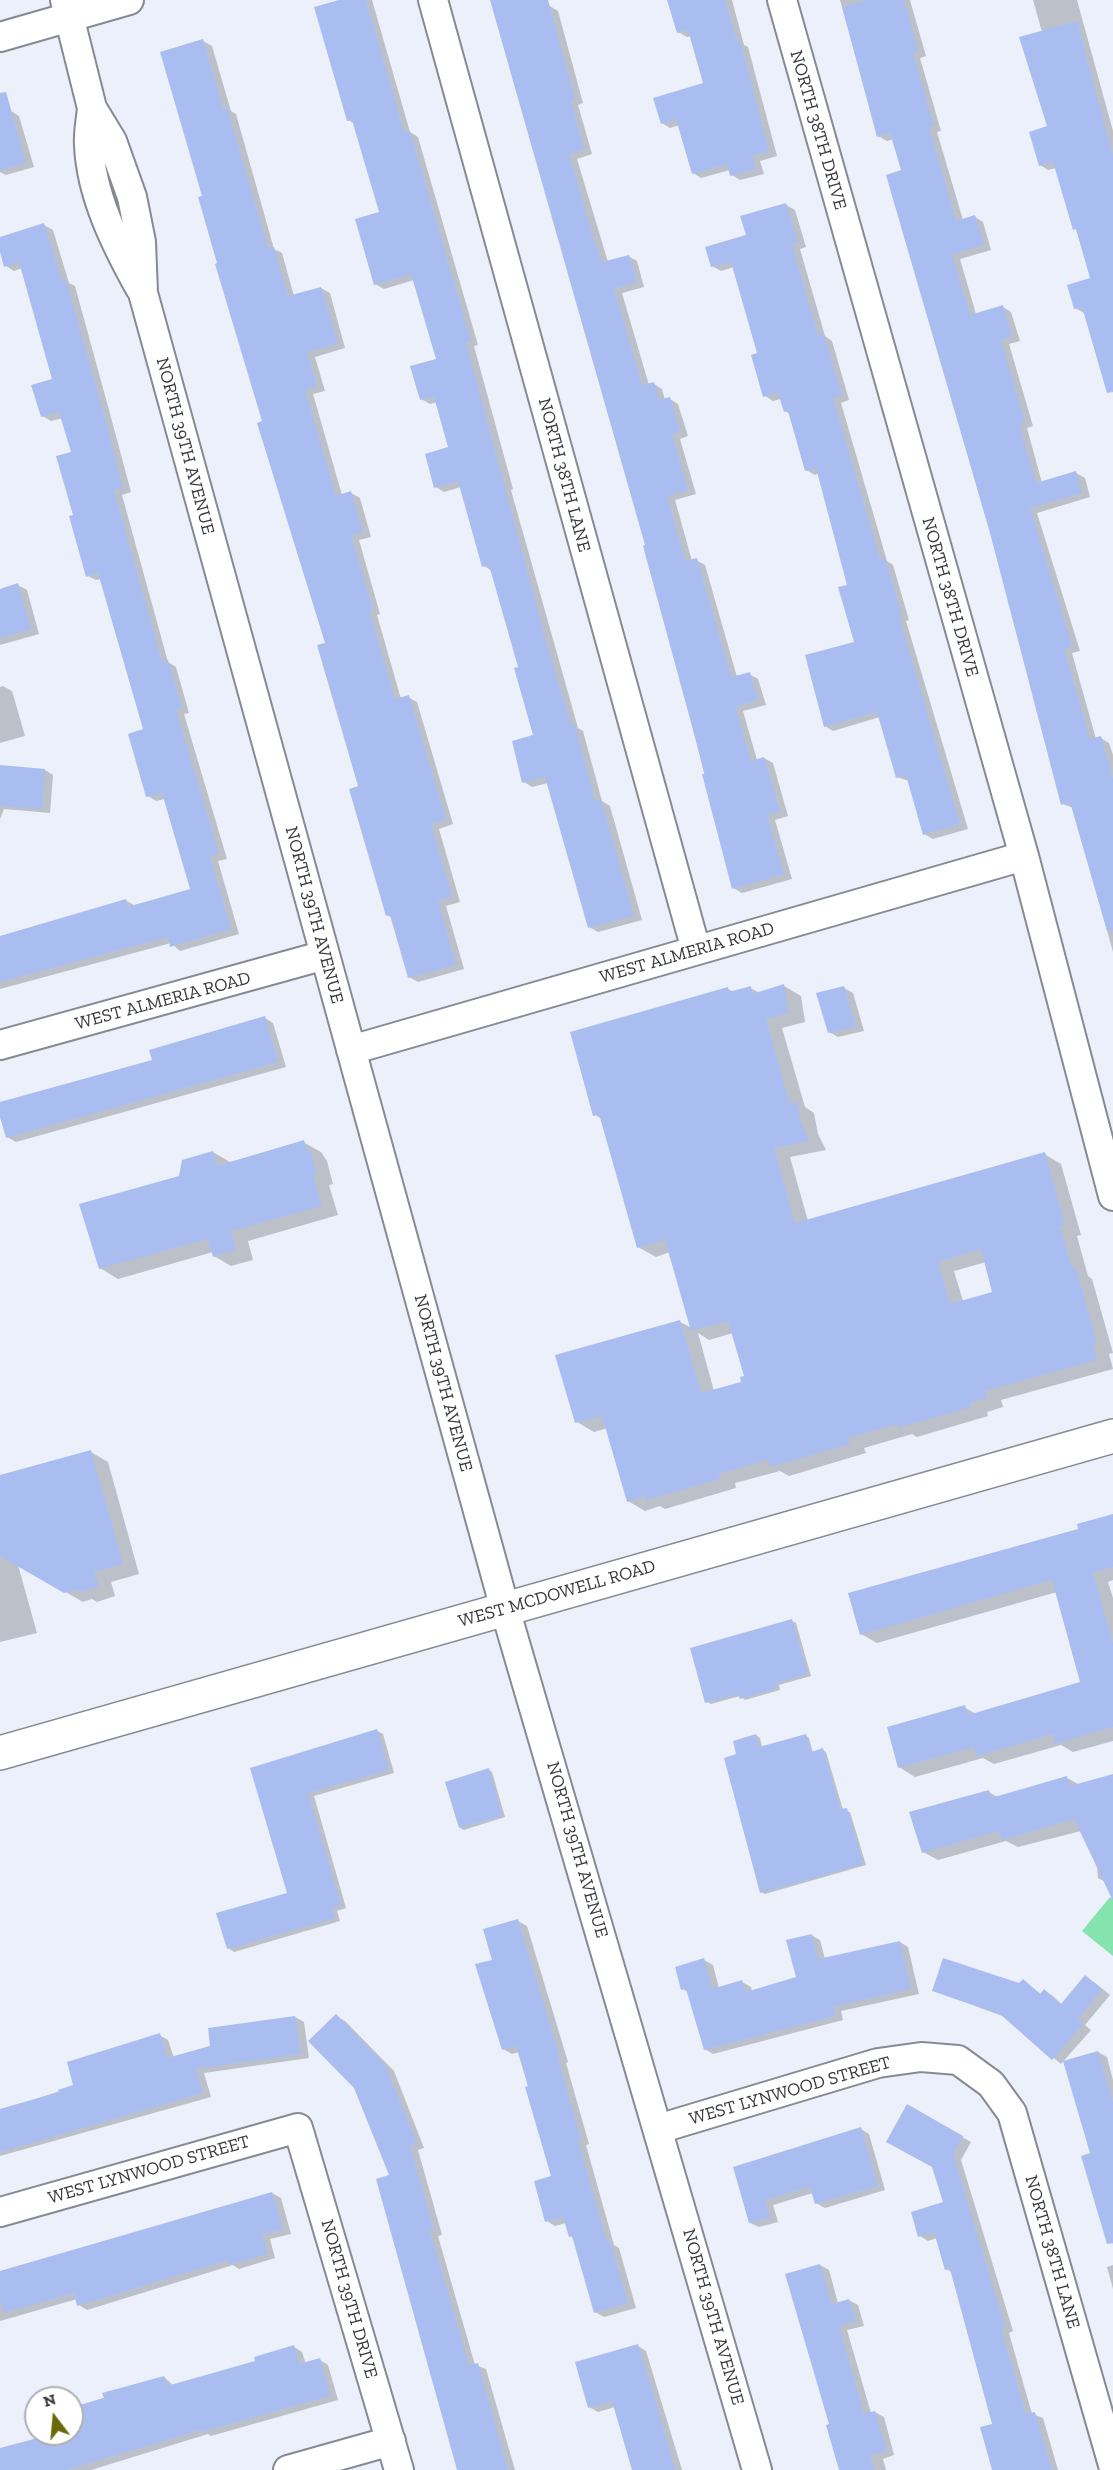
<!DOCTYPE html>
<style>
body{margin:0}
#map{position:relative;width:1113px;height:2470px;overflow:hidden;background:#ecf0fb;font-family:"Zilla Slab",serif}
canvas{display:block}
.north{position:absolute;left:24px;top:2386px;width:60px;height:60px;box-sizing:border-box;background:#fff;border:2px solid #afafb1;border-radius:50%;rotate:344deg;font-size:16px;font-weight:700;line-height:24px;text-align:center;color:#36383c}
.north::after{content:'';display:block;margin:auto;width:21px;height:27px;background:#696a07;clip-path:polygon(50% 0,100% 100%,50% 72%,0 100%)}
</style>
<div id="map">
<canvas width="1113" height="2470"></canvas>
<div class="north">N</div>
</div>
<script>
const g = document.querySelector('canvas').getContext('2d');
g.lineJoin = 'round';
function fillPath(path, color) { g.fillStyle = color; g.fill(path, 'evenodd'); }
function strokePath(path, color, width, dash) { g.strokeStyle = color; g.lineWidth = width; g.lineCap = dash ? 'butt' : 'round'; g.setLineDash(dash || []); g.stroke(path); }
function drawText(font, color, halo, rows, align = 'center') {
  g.font = font + ' "Zilla Slab",serif'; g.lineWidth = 5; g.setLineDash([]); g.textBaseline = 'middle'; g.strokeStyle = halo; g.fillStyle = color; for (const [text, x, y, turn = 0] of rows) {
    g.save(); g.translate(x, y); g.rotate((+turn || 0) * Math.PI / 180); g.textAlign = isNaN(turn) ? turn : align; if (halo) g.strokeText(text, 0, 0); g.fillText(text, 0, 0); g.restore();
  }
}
fillPath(new Path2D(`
 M1110 1897 1113 1899V1956L1082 1931Z`), '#85e4ae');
fillPath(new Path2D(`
 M344 0H372L410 132 418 137 478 345 474 346 513 489 511 490 578 728 583 731 602 801 610 806 642 920 598 932 589 927 548 783 532 787 524 782 535 736 519 668 492 571 484 566 461 487 444 492 436 487 450 448 437 402 430 404 421 399 437 360 414 280 384 289 375 284 381 213 355 124 348 120Z
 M491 0H540L558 11 583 103 578 105 592 154 577 159 608 262 628 256 637 261 644 287 622 293 649 385 654 384 662 389 665 400 670 399 678 404 688 436 680 439 696 494 675 500 692 561 696 560 705 565 737 677 749 674 758 679 766 705 743 711 757 760 764 758 773 763 788 816 775 820 792 879 742 893 733 888 647 546Z
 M669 0H732L744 45 748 47 777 156 760 161 764 174 740 180 732 175 730 170 701 178 693 173 680 125 670 128 662 123 705 84 691 36 687 37 678 32Z
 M840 0H910L926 56 920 58 941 131 937 132 963 220 975 217 983 222 991 250 960 259 976 314 1003 307 1011 312 1020 341 1009 344 1033 426 1027 428 1042 483 1076 473 1085 478 1090 497 1037 513 1080 651 1072 653 1096 739 1101 738 1109 743 1113 755V952L1073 808 1063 804 894 139 887 141 878 136Z
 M1033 0H1077L1113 131V368L1084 313 1075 308 1092 279 1056 168 1048 170 1040 165 1049 127 1042 32Z
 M203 41 212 46 231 111 236 114 274 249 282 253 294 296 321 288 330 293 345 348 315 357 325 391 313 394 342 495 351 493 360 498 371 537 359 540 380 614 377 615 401 699 408 697 417 702 453 824 439 829 460 902 446 906 464 969 418 982 409 977 392 918 387 915 327 644 219 264 204 197Z
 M11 111 19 116 34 167 6 175 0 172V114Z
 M786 205 795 210 806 247 800 249 825 336 832 341 849 400 841 403 887 561 893 565 909 620 906 621 968 829 933 839 924 834 909 781 897 777 880 717 833 731 825 726 856 644 849 586 819 473 815 475 806 470 790 414 785 411 781 399 773 401 765 396 759 354 734 267 721 271 712 266Z
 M44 225 53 230 69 283 75 286 112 421 131 492 122 495 168 662 176 667 189 713 184 714 227 859 218 861 239 934 180 951 171 943 0 989V937L125 900 134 905 192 890 165 799 156 801 148 796 145 731 101 579 96 580 88 576 75 516 73 453 63 418 51 421 42 416 54 380 22 268 14 271 6 266 0 247V238Z
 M18 585 27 590 39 634 0 645V590Z
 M3 686 12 691 25 736 0 743V687Z
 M0 767 45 770 53 775 50 813 4 809 0 819Z
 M784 986 801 996 805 1022 782 1028 805 1107 814 1113 818 1134 826 1150 790 1157 808 1221 1044 1154 1061 1164 1081 1235 1077 1236 1088 1276 1092 1279 1113 1353 1109 1354 1113 1369 1001 1400 1003 1407 987 1412 988 1416 917 1437 912 1434 864 1448 866 1453 789 1476 780 1471 735 1483 736 1488 665 1509 660 1506 645 1511 628 1501 608 1428 594 1432 577 1422 680 1322 692 1328 670 1252 656 1257 638 1247 602 1119 595 1115 728 989 734 992 750 988 760 993ZM986 1262 994 1293 963 1301 954 1271ZM698 1333 709 1340 733 1333 746 1377 743 1383 714 1391Z
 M844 988 853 993 864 1031 838 1037 829 1032Z
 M265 1018 273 1023 286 1067 16 1142 7 1137 0 1103 154 1062Z
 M303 1142 321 1152 327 1161 333 1184 329 1185 338 1215 248 1241 253 1260 231 1266 214 1256 213 1252 118 1279 100 1268 180 1177 213 1152 230 1162Z
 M91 1452 108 1462 139 1574 111 1582 115 1596 97 1602 92 1599 83 1602 18 1565 37 1633 0 1642V1476Z
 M1113 1516V1580L1108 1582 1113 1598V1741L1073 1752 1061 1745 994 1764 983 1758 915 1777 899 1767 964 1707 976 1714 1081 1683 1057 1592 877 1643 861 1634Z
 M792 1621 796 1623 811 1676 779 1685 780 1690 745 1700 740 1696 711 1704 707 1702Z
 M377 1731 383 1734 394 1773 314 1796 346 1908 337 1911 340 1921 234 1952 228 1948 289 1894 252 1769Z
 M756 1735 760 1738 762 1747 805 1735 809 1738 813 1753 823 1750 826 1752 843 1810 850 1812 866 1865 765 1894 761 1892 738 1755Z
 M489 1770 492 1772 505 1817 464 1830 460 1828Z
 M1113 1775V1886L1098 1878 1097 1865 1081 1831 1018 1847 1006 1841 938 1860 923 1852 989 1792 999 1798 1067 1778 1080 1785Z
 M518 1921 527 1926 568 2062 566 2063 589 2144 586 2145 614 2245 619 2248 636 2308 604 2317 595 2312 574 2238 570 2236 566 2223 555 2226 547 2221 552 2177 519 2052 512 2054 503 2049 494 1961Z
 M811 1935 820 1940 825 1959 900 1942 908 1947 919 1994 841 2011 843 2020 713 2054 705 2049 689 1993 683 1989 704 1960 713 1965 719 1988 742 1982 751 1987 752 1991 798 1978Z
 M1024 1981 1042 1995 1044 1991 1053 1996 1062 2005 1094 1982 1110 1995 1085 2025 1091 2030 1061 2064 1005 2017 934 1991 1020 1985Z
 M336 2016 345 2021 394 2071 424 2148 418 2150 442 2235 438 2236 475 2365 486 2369 515 2470H459L391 2176Z
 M295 2017 304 2022 309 2058 204 2073 211 2097 0 2156V2111L75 2086 159 2035 168 2040 174 2058Z
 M1098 2052 1107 2057 1113 2080V2245L1091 2154Z
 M908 2106 971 2142 961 2160 1013 2331 1009 2333 1032 2414 1043 2418 1058 2470H992L993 2425 953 2273 946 2269 937 2238 928 2241 920 2236 945 2203 934 2167Z
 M861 2129 869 2134 885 2190 825 2208 816 2203 813 2193 773 2205 778 2222 759 2227 750 2223 734 2168Z
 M272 2193 281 2198 291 2234 270 2239 275 2258 239 2269 233 2265 87 2310 79 2305 77 2299 0 2321V2273Z
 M820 2265 829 2270 838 2303 849 2300 858 2305 864 2326 847 2330 871 2413 875 2412 884 2417 894 2455 883 2459 886 2470H841L831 2425Z
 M1113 2265V2289L1107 2267Z
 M638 2346 646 2351 682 2470H633L615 2407 598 2412 589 2407Z
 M294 2347 302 2352 306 2364 320 2360 328 2365 338 2400 211 2436 208 2434 91 2470H0V2450L58 2434H72V2409L164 2377 174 2386 257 2362Z`), '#0003');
fillPath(new Path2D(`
 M339 0H366L404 132 410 131 471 341 466 342 546 641 571 725 575 724 595 801 601 799 634 916 588 928 545 777 522 783 512 741 533 735 514 668 518 667 489 565 482 567 458 481 434 488 425 454 448 447 434 397 420 400 410 366 436 359 411 274 374 285 355 219 379 212 352 120 347 121 314 7Z
 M490 0H548L575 99 571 100 584 150 569 154 593 237 602 262 629 255 637 282 614 289 642 385 654 382 659 400 670 397 680 432 672 434 688 490 667 496 685 561 697 558 731 677 750 672 758 700 735 707 751 761 764 757 780 811 767 815 784 874 732 889 702 774H705L643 546 645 545Z
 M667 0H725L737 41 740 40 769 151 752 156 756 169 730 176 727 164 692 174 676 119 661 124 653 98 703 83 688 30 677 33Z
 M868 0H904L918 51 913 53 934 126 929 127 956 221 975 215 984 245 952 254 970 315 1003 305 1012 337 1001 340 1025 422 1019 424 1036 483 1076 471 1082 493 1030 508 1072 646 1064 649 1090 739 1101 736 1113 778V930L1107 931 1070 802 1061 805 990 533 886 175 901 170 890 133 877 137 842 7Z
 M1077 21 1113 156V392L1107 393 1082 307 1074 309 1067 285 1090 278 1076 229 1073 230 1053 162 1039 166 1029 132 1047 126 1019 37Z
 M203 39 223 109 227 108 268 248 274 247 288 296 321 287 338 344 307 352 317 386 305 390 336 496 351 491 363 532 351 536 373 610 369 611 395 699 409 695 446 820 431 824 452 897 438 901 456 965 408 978 390 915 386 916 349 789 358 786 317 645 325 643 257 423 262 421 215 264 217 263 198 197 202 196 160 52Z
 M6 92 26 163 0 170V93Z
 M786 203 798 242 792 244 818 336 824 334 842 396 833 398 880 559 885 558 902 616 899 617 960 824 923 835 906 775 896 778 877 712 824 727 805 655 854 642 838 587 847 585 816 468 805 471 788 411 784 412 778 393 763 397 751 355 757 353 731 262 711 267 705 247 746 235 740 216Z
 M44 223 62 281 66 280 104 415 123 488 114 490 162 662 168 660 182 708 176 710 219 854 210 856 231 929 170 947 168 937 0 982V936L126 899 128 907 190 889 162 793 146 797 128 734 143 729 98 573 86 577 69 516 73 515 56 456 71 452 59 412 41 417 31 385 52 379 19 262 4 267 0 252V237Z
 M18 583 31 629 0 638V589Z
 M0 765 45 769 42 809 0 806Z
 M784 984 789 1013 766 1019 790 1105 797 1101 801 1123 810 1141 774 1148 795 1223 1045 1152 1065 1225 1060 1227 1072 1268 1076 1267 1097 1344 1093 1345 1097 1360 985 1391 987 1398 970 1403 971 1407 898 1428 897 1424 848 1438 850 1444 770 1467 768 1460 719 1474 720 1479 646 1500 645 1496 627 1502 602 1416 575 1423 555 1355 680 1320 701 1393 741 1382 740 1377 744 1376 728 1321 691 1331 665 1240 637 1248 599 1114 593 1116 570 1032 728 987 729 992 751 986 752 994ZM981 1249 992 1292 950 1304 938 1262Z
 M844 986 856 1027 828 1033 816 993Z
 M265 1016 278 1062 6 1138 0 1117V1102L152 1060 149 1050Z
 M304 1140 307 1150 310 1149 317 1174 313 1175 322 1206 231 1231 236 1250 213 1257 208 1239 99 1269 79 1204 179 1176 182 1160 213 1151 217 1166Z
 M91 1450 123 1564 94 1572 99 1586 78 1593 77 1589 64 1593 0 1556V1475Z
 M1113 1514V1567L1093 1573 1113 1643V1727L1055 1744 1053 1734 977 1756 974 1747 898 1768 887 1727 965 1705 968 1715 1080 1682 1052 1580 860 1635 848 1593 1078 1529 1077 1524Z
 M792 1619 808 1674 776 1683 777 1688 740 1699 738 1694 705 1703 690 1648Z
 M377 1729 389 1770 308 1793 341 1905 332 1908 335 1918 227 1949 216 1913 287 1893 250 1768Z
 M756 1734 759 1747 806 1734 811 1752 823 1748 840 1809 847 1808 863 1864 760 1893 724 1758 736 1754 733 1741Z
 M489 1768 502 1816 459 1828 445 1782Z
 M1113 1774V1901L1074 1819 1002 1840 999 1831 922 1853 909 1812 989 1790 991 1798 1067 1776 1070 1786Z
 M518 1919 560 2058H558L581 2140 578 2141 607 2242 610 2241 628 2303 594 2313 572 2236 569 2237 563 2217 545 2222 534 2181 551 2176 525 2087 528 2086 516 2046 502 2050 475 1964 492 1960 483 1929Z
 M812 1934 818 1959 900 1941 911 1989 833 2007 835 2016 704 2050 686 1989 681 1990 675 1967 704 1958 712 1989 742 1980 746 1992 796 1977 786 1940Z
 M943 1958 1019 1983 1023 1979 1040 1994 1044 1989 1061 2004 1085 1975 1102 1989 1078 2019 1083 2024 1052 2060 1000 2014 932 1991Z
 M336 2014 385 2065 417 2143 410 2146 434 2230 430 2231 469 2365 478 2363 508 2470H457L376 2179 389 2175 354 2088 308 2041Z
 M295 2016 301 2054 196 2069 203 2093 0 2152V2109L59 2092 58 2090 73 2085 67 2062 160 2033 167 2058 210 2046 208 2028Z
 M1098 2051 1113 2102V2243L1107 2244 1081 2156 1090 2153 1063 2061Z
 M907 2104 963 2136 953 2154 1005 2327 1001 2328 1026 2414 1035 2412 1052 2470H992L980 2427 992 2424 950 2269 945 2270 934 2232 918 2237 911 2212 943 2202 932 2167 886 2142Z
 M861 2127 878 2186 815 2204 810 2187 765 2200 770 2217 749 2223 733 2167Z
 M272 2192 283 2229 262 2235 268 2254 229 2265 228 2260 77 2306 74 2293 4 2313 0 2299V2271Z
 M820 2264 832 2304 849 2299 856 2321 839 2326 864 2414 875 2411 887 2451 870 2456 874 2470H839L826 2425 829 2424 785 2274Z
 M638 2344 657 2406 675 2470H632L612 2401 588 2408 575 2362Z
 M294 2345 299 2364 320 2358 330 2396 201 2432 200 2430 67 2470H0V2448L53 2434H72V2407L104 2398 102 2393 164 2376 167 2386 255 2361 254 2357Z`), '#aabdf0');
const minor = new Path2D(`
 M65 0 92 108 112 141 132 197 141 242 143 293 505 1609 757 2470
 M433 0 696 950
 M782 0 1024 856 1113 1196
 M0 37 129 0
 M92 108C91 120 88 133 89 145 91 195 116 245 140 288
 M0 1045 325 955
 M351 1050 1024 856
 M658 2129 878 2063 921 2057 958 2060 991 2084 1012 2113 1113 2465
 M0 2212 298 2128 399 2470
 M288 2470 391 2441`);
const major = new Path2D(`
 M0 1753 1113 1436`);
strokePath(minor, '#868a94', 32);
strokePath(major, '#868a94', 36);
strokePath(minor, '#fff', 28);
strokePath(major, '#fff', 33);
drawText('18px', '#36383c', '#fff', [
 ["NORTH 38TH DRIVE",818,130,74],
 ["NORTH 39TH AVENUE",185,446,75],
 ["NORTH 38TH LANE",564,475,75],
 ["NORTH 38TH DRIVE",950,597,74],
 ["NORTH 39TH AVENUE",314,915,75],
 ["WEST ALMERIA ROAD",687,953,-16],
 ["WEST ALMERIA ROAD",163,1001,-15],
 ["NORTH 39TH AVENUE",443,1383,75],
 ["WEST MCDOWELL ROAD",557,1594,-16],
 ["NORTH 39TH AVENUE",577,1850,74],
 ["WEST LYNWOOD STREET",790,2091,-16],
 ["WEST LYNWOOD STREET",149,2170,-16],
 ["NORTH 38TH LANE",1052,2252,74],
 ["NORTH 39TH DRIVE",349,2299,74],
 ["NORTH 39TH AVENUE",713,2317,74]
]);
</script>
